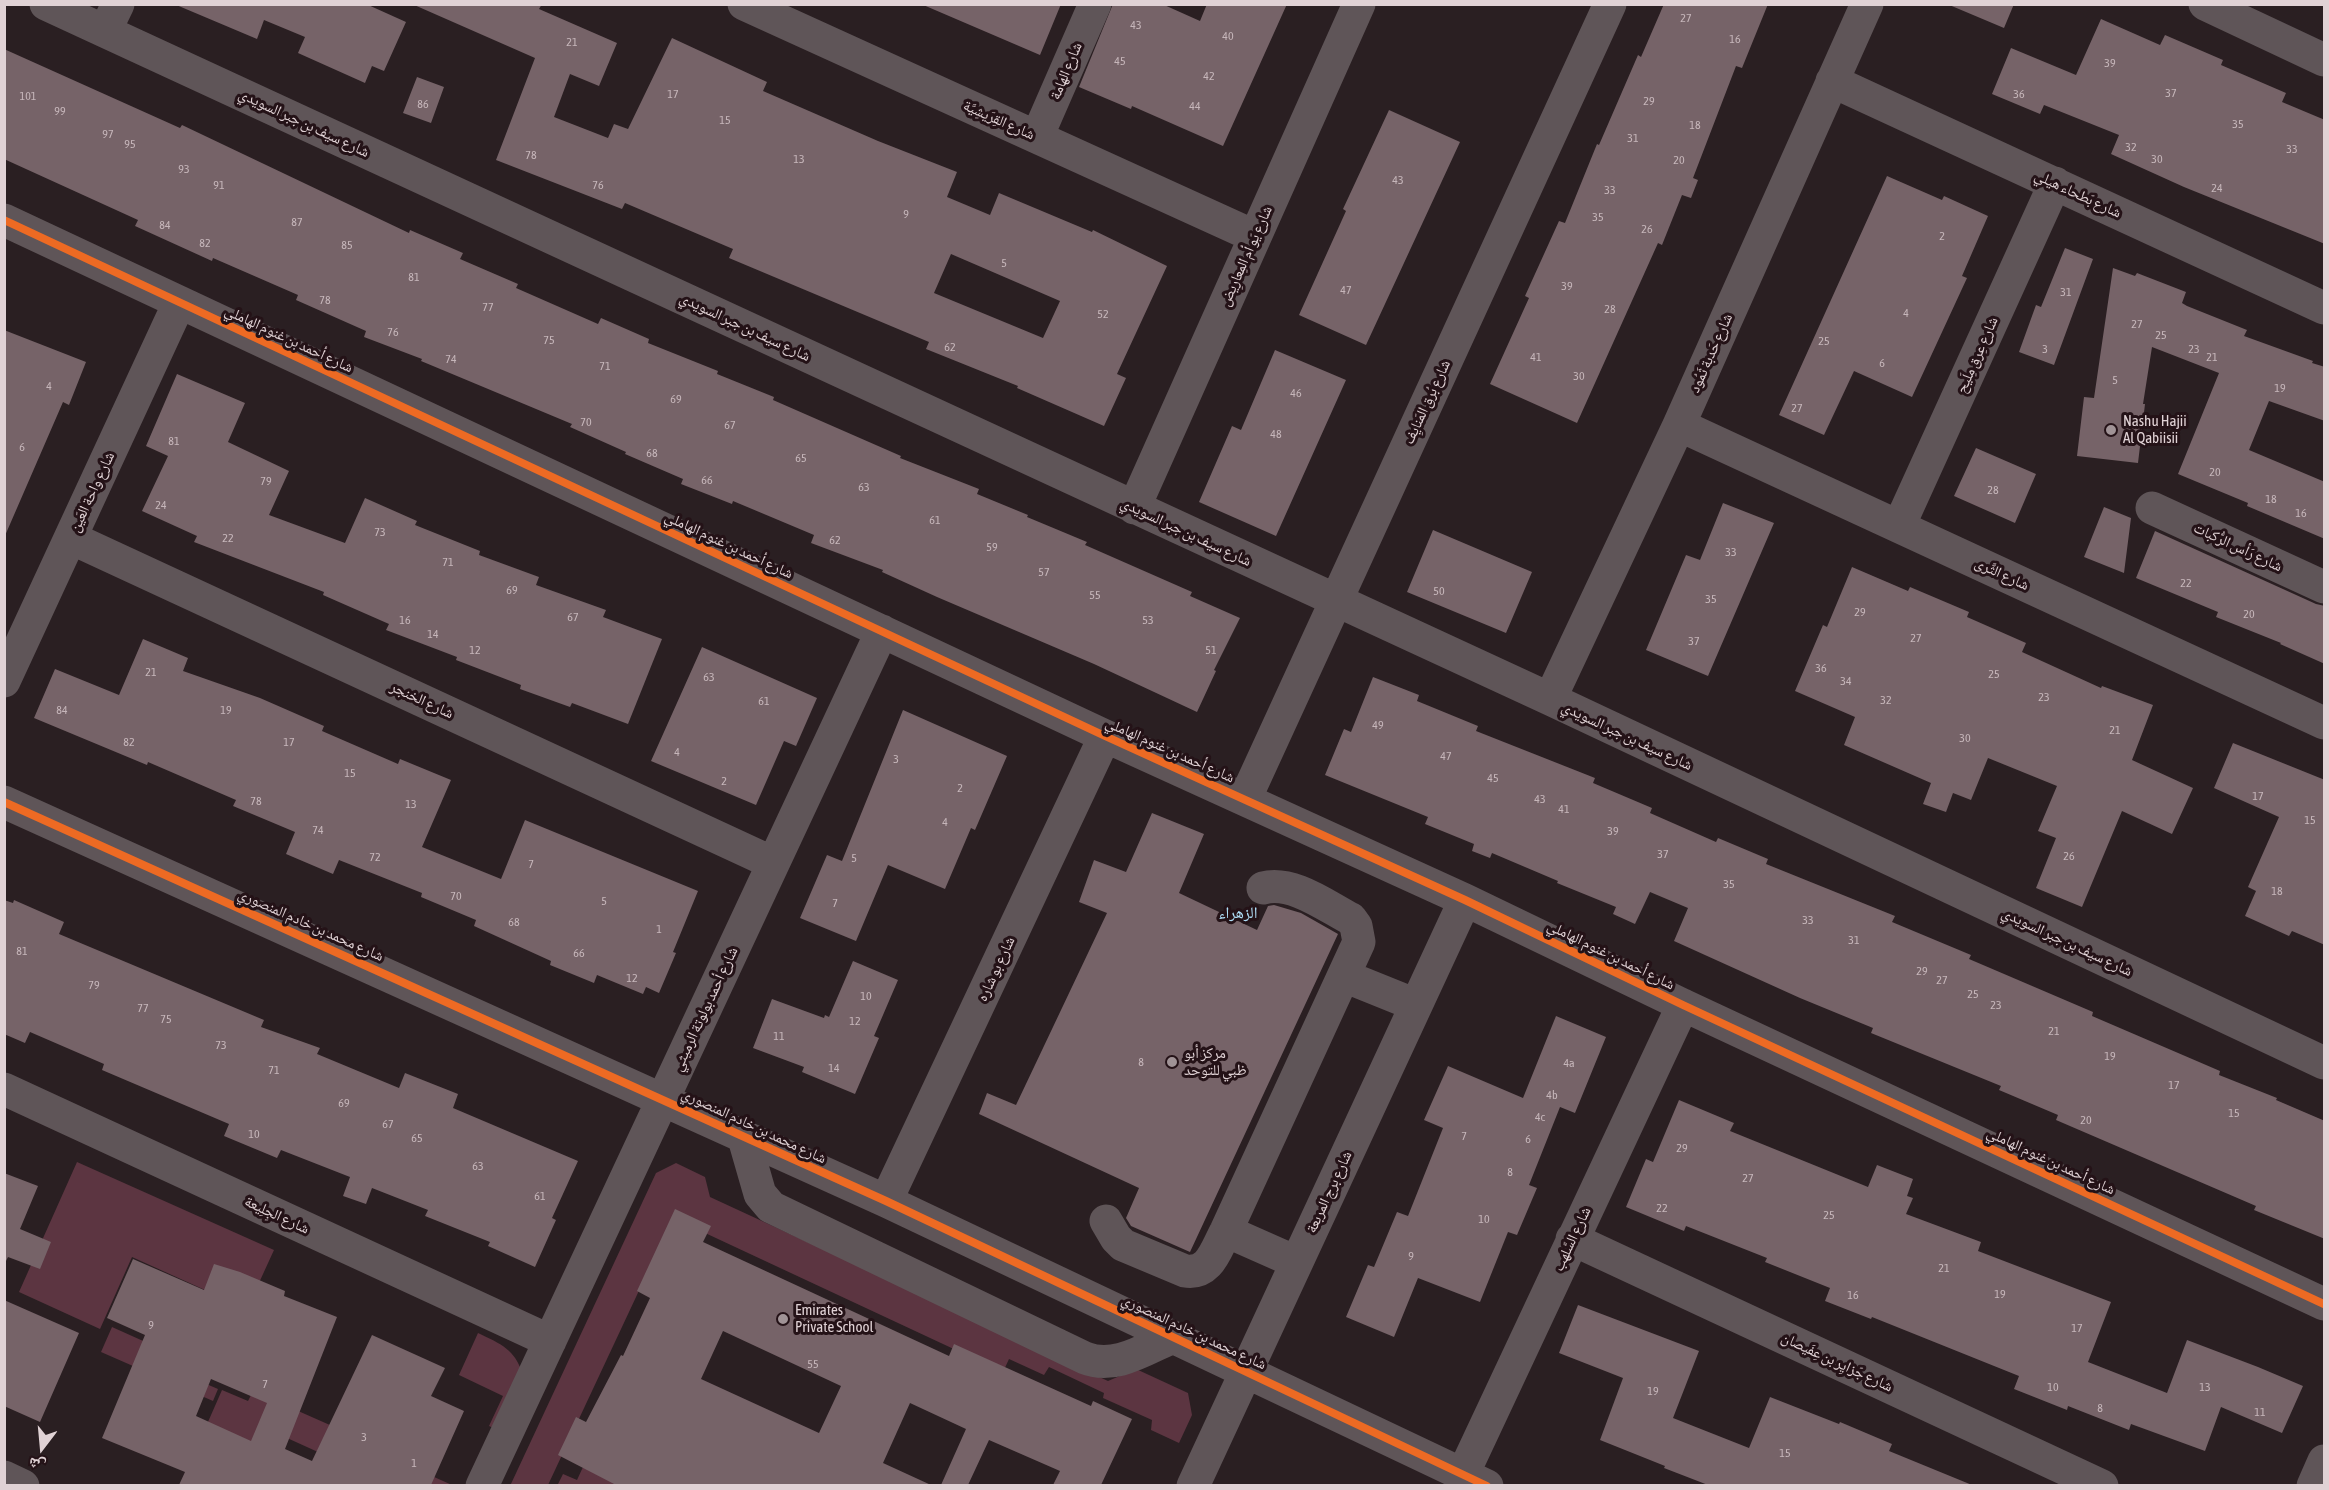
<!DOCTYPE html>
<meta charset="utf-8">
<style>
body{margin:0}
#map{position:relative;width:2329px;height:1490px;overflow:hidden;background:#2a1f22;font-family:"Asap Condensed","Noto Naskh Arabic",sans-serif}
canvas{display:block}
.frame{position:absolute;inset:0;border:6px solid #e0d2d5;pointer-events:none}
.north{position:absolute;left:12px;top:1418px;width:60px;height:60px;-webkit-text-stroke:4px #241217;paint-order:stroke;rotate:196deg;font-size:16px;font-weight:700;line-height:24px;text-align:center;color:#e0d2d5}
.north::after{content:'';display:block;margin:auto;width:21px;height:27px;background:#e0d2d5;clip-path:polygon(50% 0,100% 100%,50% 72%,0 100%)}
</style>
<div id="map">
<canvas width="2329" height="1490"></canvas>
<div class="frame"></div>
<div class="north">ش</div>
</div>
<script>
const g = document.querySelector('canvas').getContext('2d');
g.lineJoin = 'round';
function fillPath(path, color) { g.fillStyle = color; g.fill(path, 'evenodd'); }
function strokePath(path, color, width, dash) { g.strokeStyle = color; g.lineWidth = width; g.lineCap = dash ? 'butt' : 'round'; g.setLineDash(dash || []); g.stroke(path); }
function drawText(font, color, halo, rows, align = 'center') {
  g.font = font + ' "Asap Condensed","Noto Naskh Arabic",sans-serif'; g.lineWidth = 6; g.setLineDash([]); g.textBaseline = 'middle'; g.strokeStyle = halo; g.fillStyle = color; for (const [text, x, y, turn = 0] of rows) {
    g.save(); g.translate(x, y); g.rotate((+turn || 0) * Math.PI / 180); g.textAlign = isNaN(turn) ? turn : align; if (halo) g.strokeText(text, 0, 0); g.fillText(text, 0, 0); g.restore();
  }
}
fillPath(new Path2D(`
 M77 1162 274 1250 247 1309 132 1257 100 1329 19 1292Z
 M676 1163 705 1177 710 1197 1108 1381 1136 1369 1188 1393 1192 1415 1179 1443 1151 1430 1152 1420 1103 1398 1104 1393 1049 1367 1044 1375 1009 1359 1003 1372 673 1218 548 1485 510 1486 656 1173Z
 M112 1327 210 1371 204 1383 218 1389 213 1401 101 1352Z
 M478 1333C501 1344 515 1349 523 1375L498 1430 489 1426 503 1396 459 1375Z
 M222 1390 248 1401 253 1391 357 1437 356 1442 452 1485H406L343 1457 340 1462 265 1428 254 1453 204 1431Z
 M583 1467 623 1485 557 1486 563 1474 577 1480Z`), '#5c3541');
fillPath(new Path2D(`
 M174 4H366L406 22 384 71 372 66 365 83 298 53 305 37 264 20 257 39Z
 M412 4H542L539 9 617 43 599 86 570 74 554 117 608 138 614 124 628 129 672 38 767 82 763 91 878 141 957 172 947 197 990 215 999 193 1092 232 1093 230 1167 266 1117 374 1126 378 1104 426 1017 388 1018 386 926 349 929 342 729 258 733 249 625 203 622 209 496 160 535 58ZM951 254 1060 301 1043 338 934 293Z
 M921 4H1061L1040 55Z
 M1113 4H1162L1200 21 1207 4H1287L1223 146 1132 106 1131 109 1079 87Z
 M1664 4H1768L1742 68 1736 66 1693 178 1698 180 1691 198 1682 195 1662 245 1658 243 1577 423 1490 384 1529 298 1525 296 1559 221 1565 223 1597 144 1599 145 1638 55 1641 57Z
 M1947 4H2014L2004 28Z
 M2101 19 2160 45 2165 35 2223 60 2221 65 2286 93 2282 102 2325 120V244L2184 187 2111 154 2119 135 2044 105 2040 114 1992 94 2011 48 2076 75Z
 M4 49 180 128 182 125 409 233 410 230 463 253 460 259 518 284 516 288 598 324 601 318 649 339 648 343 718 371 717 374 774 397 773 400 901 456 900 458 979 489 977 494 1028 515 1027 517 1087 542 1085 545 1192 592 1190 596 1240 618 1214 670 1216 671 1197 712 1094 664 937 597 882 572 883 570 811 543 814 535 733 501 732 504 681 484 683 479 625 454 626 452 570 427 572 424 421 361 422 359 364 337 366 331 296 300 298 295 213 258 212 261 135 226 138 220 4 159Z
 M417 77 444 87 431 123 403 113Z
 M1389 110 1460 142 1366 345 1299 315 1346 211 1343 209Z
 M1887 176 1942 200 1944 196 1988 216 1962 276 1967 278 1912 397 1854 371 1824 435 1779 415Z
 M2065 248 2093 259 2054 365 2019 352 2036 305 2041 307Z
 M2113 268 2135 276 2137 273 2186 292 2182 303 2187 306 2247 330 2244 336 2313 361 2312 363 2325 367V421L2269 401 2249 450 2325 482V539L2247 506 2248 503 2178 474 2219 373 2152 347 2143 404H2145L2138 463 2077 456 2084 397 2094 398Z
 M4 330 86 362 69 405 63 402 4 538Z
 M1275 350 1346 380 1276 536 1199 502 1232 426 1241 430Z
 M177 374 245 403 228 442 289 471 269 515 345 543 365 498 417 521 415 525 480 551 479 555 539 577 536 585 606 610 603 617 662 639 628 724 572 703 570 707 520 689 521 685 456 660 457 657 386 630 389 624 323 595 324 592 194 542 197 536 142 511 168 456 146 446Z
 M1976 448 2036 474 2015 523 1954 496Z
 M1723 503 1774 523 1708 676 1646 650 1686 555 1700 560Z
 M2104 507 2131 518 2124 573 2084 557Z
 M1433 530 1532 572 1506 633 1407 592Z
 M2155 531 2316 604 2325 606V664L2280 644 2281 643 2216 617 2218 612 2136 578Z
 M1852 567 1908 591 1910 587 1969 612 1967 617 2026 643 2022 652 2101 688 2102 686 2153 705 2132 760 2193 788 2172 834 2122 811 2082 907 2036 888 2056 838 2038 831 2057 786 1988 758 1971 800 1953 793 1946 812 1923 804 1931 783 1844 745 1855 717 1795 691 1823 625 1827 627Z
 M143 639 188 658 183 671 260 698 324 726 322 731 398 764 400 759 451 780 422 847 501 879 525 820 698 891 673 952 676 953 659 993 646 987 643 994 597 975 594 983 550 965 551 961 474 926 476 920 421 897 422 893 339 860 333 874 286 854 295 832 233 806 236 800 148 762 147 765 34 718 55 669 119 695Z
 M702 647 817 698 796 746 784 741 756 805 651 761Z
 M1373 677 1419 695 1417 701 1478 726 1476 731 1595 778 1593 783 1652 808 1650 813 1716 842 1718 838 1768 859 1766 864 1895 916 1892 922 1971 955 1969 959 2093 1012 2092 1016 2220 1071 2219 1075 2277 1098 2276 1100 2325 1121V1239L2254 1210 2256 1206 2056 1120 2058 1115 1999 1090 2001 1086 1871 1033 1873 1028 1800 998 1674 941 1688 908 1650 892 1635 924 1613 914 1616 907 1557 883 1558 881 1492 853 1490 858 1472 851 1474 844 1425 824 1428 817 1325 775 1344 729 1351 732Z
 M903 710 1007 756 975 830 971 828 945 889 888 865 856 941 800 918 827 855 842 861Z
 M2233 743 2325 780V945L2292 931 2289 936 2245 916 2256 891 2248 887 2279 817 2214 788Z
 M1152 813 1204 834 1179 893 1257 930 1268 906 1274 905 1301 913 1338 934 1190 1252 1131 1226 1126 1218 1139 1188 979 1114 987 1093 1016 1105 1107 913 1079 902 1094 860 1126 872Z
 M4 900 13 903 14 900 64 922 59 934 264 1020 261 1027 320 1048 317 1054 399 1088 405 1073 458 1094 453 1108 578 1161 552 1218 556 1220 535 1267 488 1246 490 1242 425 1216 428 1210 372 1188 366 1204 343 1196 350 1177 281 1150 277 1158 224 1136 229 1124 102 1070 104 1064 30 1032 25 1043 4 1034Z
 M853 961 898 980 874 1036 879 1038 855 1094 802 1072 804 1067 753 1048 772 999 824 1018 825 1015 829 1017Z
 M1556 1016 1606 1037 1575 1113 1560 1107 1529 1185 1537 1188 1517 1235 1508 1232 1480 1302 1418 1278 1394 1337 1346 1317 1368 1265 1374 1267 1397 1212 1408 1216 1443 1128 1424 1120 1448 1066 1523 1098Z
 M1679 1100 1734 1123 1730 1131 1868 1187 1877 1165 1913 1179 1907 1196 1913 1198 1906 1214 1981 1242 1978 1251 2111 1302 2088 1362 2167 1393 2187 1340 2258 1367 2303 1386 2282 1433 2221 1407 2205 1451 2131 1424 2129 1430 2068 1406 2067 1410 2014 1389 2019 1376 1872 1317 1871 1319 1825 1301 1830 1288 1765 1262 1767 1258 1686 1226 1684 1231 1626 1207 1646 1159 1653 1162Z
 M4 1173 38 1186 20 1229 51 1242 40 1269 8 1257 4 1265Z
 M675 1209 711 1226 703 1242 949 1356 954 1344 1091 1406 1093 1401 1132 1419 1101 1485H1053L1060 1471 989 1440 968 1485H941L966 1429 910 1403 883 1463 931 1485H616L558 1455 576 1417 586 1422 621 1355 623 1356 650 1298 637 1291ZM723 1331 841 1386 819 1433 701 1379Z
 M133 1259 204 1290 214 1264 240 1272 285 1291 284 1296 337 1317 285 1449 312 1461 372 1335 445 1368 431 1396 464 1411 431 1485H179L185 1472 102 1438 145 1335 107 1318ZM211 1379 267 1403 251 1441 196 1416Z
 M4 1300 79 1333 40 1422 4 1406Z
 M1578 1305 1699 1351 1673 1418 1749 1448 1770 1397 1839 1424 1840 1422 1892 1444 1889 1451 1972 1485H1708L1664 1468 1665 1466 1600 1440 1623 1378 1559 1353Z`), '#766368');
strokePath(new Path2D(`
 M46 4 1550 699 2324 1063
 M744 4 1254 236
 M2205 4 2324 60
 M105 31 118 4
 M1832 81 2324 308
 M1037 137 1095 4
 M4 220 1105 736 1465 900 1683 1005 2324 1304
 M1679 425 2324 723
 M1134 508 1359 4
 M2152 508 2324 587
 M1899 526 2055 183
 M71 538 773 863
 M4 681 179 303
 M1550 699 1679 425 1867 4
 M1245 799 1610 4
 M4 802 886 1201 1487 1486
 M1344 976 1416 1005
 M4 1089 550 1341
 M743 1135 760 1194 771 1207 1085 1358C1115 1370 1145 1349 1173 1337
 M886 1201 1105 736
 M1106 1221 1116 1238 1123 1245 1185 1271C1210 1275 1216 1249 1226 1231L1359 942 1356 926 1351 919C1326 906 1292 880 1263 888
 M1226 1231 1296 1262
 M1572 1239 2102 1486
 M1463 1474 1683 1005
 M4 1477 23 1486
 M482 1486 882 631
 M1193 1486 1465 900
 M2313 1486 2324 1461`), '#5f5558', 33);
strokePath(new Path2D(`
 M4 220 1105 736 1465 900 1683 1005 2324 1304
 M4 802 886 1201 1487 1486`), '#ed6a23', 8);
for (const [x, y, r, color] of [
 [2111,430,6,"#a09396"],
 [1172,1062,6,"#a09396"],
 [783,1319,6,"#a09396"]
]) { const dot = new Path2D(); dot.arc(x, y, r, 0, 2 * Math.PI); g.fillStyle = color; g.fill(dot); strokePath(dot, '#241217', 2); }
drawText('12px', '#c6b6ba', null, [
 ["27",1686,18],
 ["43",1136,25],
 ["40",1228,36],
 ["16",1735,39],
 ["21",572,42],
 ["45",1120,61],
 ["39",2110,63],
 ["42",1209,76],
 ["37",2171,93],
 ["17",673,94],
 ["36",2019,94],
 ["101",28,96],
 ["29",1649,101],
 ["86",423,104],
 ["44",1195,106],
 ["99",60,111],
 ["15",725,120],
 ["35",2238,124],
 ["18",1695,125],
 ["97",108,134],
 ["31",1633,138],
 ["95",130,144],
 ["32",2131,147],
 ["33",2292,149],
 ["78",531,155],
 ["13",799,159],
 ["30",2157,159],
 ["20",1679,160],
 ["93",184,169],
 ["43",1398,180],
 ["91",219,185],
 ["76",598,185],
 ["24",2217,188],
 ["33",1610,190],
 ["9",906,214],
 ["35",1598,217],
 ["87",297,222],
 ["84",165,225],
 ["26",1647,229],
 ["2",1942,236],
 ["82",205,243],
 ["85",347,245],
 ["5",1004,263],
 ["81",414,277],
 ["39",1567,286],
 ["47",1346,290],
 ["31",2066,292],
 ["78",325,300],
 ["77",488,307],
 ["28",1610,309],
 ["4",1906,313],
 ["52",1103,314],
 ["27",2137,324],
 ["76",393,332],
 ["25",2161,335],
 ["75",549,340],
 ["25",1824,341],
 ["62",950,347],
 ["3",2045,349],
 ["23",2194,349],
 ["41",1536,357],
 ["21",2212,357],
 ["74",451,359],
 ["6",1882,363],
 ["71",605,366],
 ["30",1579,376],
 ["5",2115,380],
 ["4",49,386],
 ["19",2280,388],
 ["46",1296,393],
 ["69",676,399],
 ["27",1797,408],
 ["70",586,422],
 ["67",730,425],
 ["48",1276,434],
 ["81",174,441],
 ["6",22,447],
 ["68",652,453],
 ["65",801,458],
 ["20",2215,472],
 ["66",707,480],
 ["79",266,481],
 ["63",864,487],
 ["28",1993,490],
 ["18",2271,499],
 ["24",161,505],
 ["16",2301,513],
 ["61",935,520],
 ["73",380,532],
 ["22",228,538],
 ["62",835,540],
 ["59",992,547],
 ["33",1731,552],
 ["71",448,562],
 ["57",1044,572],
 ["22",2186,583],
 ["69",512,590],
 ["50",1439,591],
 ["55",1095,595],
 ["35",1711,599],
 ["29",1860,612],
 ["20",2249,614],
 ["67",573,617],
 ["16",405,620],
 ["53",1148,620],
 ["14",433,634],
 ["27",1916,638],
 ["37",1694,641],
 ["12",475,650],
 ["51",1211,650],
 ["36",1821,668],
 ["21",151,672],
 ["25",1994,674],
 ["63",709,677],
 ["34",1846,681],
 ["23",2044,697],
 ["32",1886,700],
 ["61",764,701],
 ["84",62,710],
 ["19",226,710],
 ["49",1378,725],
 ["21",2115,730],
 ["30",1965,738],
 ["82",129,742],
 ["17",289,742],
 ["4",677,752],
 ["47",1446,756],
 ["3",896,759],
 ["15",350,773],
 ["45",1493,778],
 ["2",724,781],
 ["2",960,788],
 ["17",2258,796],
 ["43",1540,799],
 ["78",256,801],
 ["13",411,804],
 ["41",1564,809],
 ["15",2310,820],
 ["4",945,822],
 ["74",318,830],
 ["39",1613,831],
 ["37",1663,854],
 ["26",2069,856],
 ["72",375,857],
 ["5",854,858],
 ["7",531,864],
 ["35",1729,884],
 ["18",2277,891],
 ["70",456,896],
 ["5",604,901],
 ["7",835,903],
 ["33",1808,920],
 ["68",514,922],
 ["1",659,929],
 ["31",1854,940],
 ["81",22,951],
 ["66",579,953],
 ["29",1922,971],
 ["12",632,978],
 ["27",1942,980],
 ["79",94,985],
 ["25",1973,994],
 ["10",866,996],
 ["23",1996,1005],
 ["77",143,1008],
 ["75",166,1019],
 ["12",855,1021],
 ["21",2054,1031],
 ["11",779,1036],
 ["73",221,1045],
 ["19",2110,1056],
 ["8",1141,1062],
 ["4a",1569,1063],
 ["14",834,1068],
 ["71",274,1070],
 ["17",2174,1085],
 ["4b",1552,1095],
 ["69",344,1103],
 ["15",2234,1113],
 ["4c",1540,1117],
 ["20",2086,1120],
 ["67",388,1124],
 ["10",254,1134],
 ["7",1464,1136],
 ["65",417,1138],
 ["6",1528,1139],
 ["29",1682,1148],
 ["63",478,1166],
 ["8",1510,1172],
 ["27",1748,1178],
 ["61",540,1196],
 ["22",1662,1208],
 ["25",1829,1215],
 ["10",1484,1219],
 ["9",1411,1256],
 ["21",1944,1268],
 ["19",2000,1294],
 ["16",1853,1295],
 ["9",151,1325],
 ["17",2077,1328],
 ["55",813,1364],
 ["7",265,1384],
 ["10",2053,1387],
 ["13",2205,1387],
 ["19",1653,1391],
 ["8",2100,1408],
 ["11",2260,1412],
 ["3",364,1437],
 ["15",1785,1453],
 ["1",414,1463]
]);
drawText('15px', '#e0d2d5', '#241217', [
 ["شارع الهامة",1066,71,-67],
 ["شارع القِرَيشِيَّة",999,120,24],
 ["شارع سيف بن جبر السويدي",304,123,25],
 ["شارع بَطحاء هيلي",2078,194,25],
 ["شارع يَو أم المِعارِيض",1246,256,-66],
 ["شارع سيف بن جبر السويدي",745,327,25],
 ["شارع أحمد بن غنوم الهاملي",289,339,25],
 ["شارع حَدبة ثَمُود",1711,353,-66],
 ["شارع عِرق مِلَيح",1977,355,-66],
 ["شارع بُرق المَنايِف",1427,402,-65],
 ["شارع واحة العَين",92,492,-65],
 ["شارع سيف بن جبر السويدي",1186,532,25],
 ["شارع أحمد بن غنوم الهاملي",729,545,25],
 ["شارع رَأس الرُّكبات",2238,547,25],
 ["شارع الثَّرى",2002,574,25],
 ["شارع الخنجر",422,700,25],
 ["شارع سيف بن جبر السويدي",1627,736,25],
 ["شارع أحمد بن غنوم الهاملي",1170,750,24],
 ["شارع محمد بن خادم المنصوري",311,925,24],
 ["شارع سيف بن جبر السويدي",2067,942,25],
 ["شارع أحمد بن غنوم الهاملي",1611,955,26],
 ["شارع بو شاره",996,969,-65],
 ["شارع أحمد بولوتة الرميثي",705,1009,-65],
 ["شارع محمد بن خادم المنصوري",754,1126,25],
 ["شارع أحمد بن غنوم الهاملي",2051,1161,25],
 ["شارع برج المربعة",1329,1192,-65],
 ["شارع الجِلِيعة",277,1215,25],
 ["شارع السَّلهب",1572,1239,-65],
 ["شارع محمد بن خادم المنصوري",1194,1332,25],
 ["شارع جَزايِر بن عِفَيصان",1837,1362,25]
]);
drawText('15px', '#e0d2d5', '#241217', [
 ["Nashu Hajii",2123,421],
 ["Al Qabiisii",2123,438],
 ["مركز أبو",1184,1053],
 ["ظبي للتوحد",1184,1070],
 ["Emirates",795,1310],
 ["Private School",795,1327]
], 'left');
drawText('16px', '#b1e0f9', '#241217', [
 ["الزهراء",1238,913]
]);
</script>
